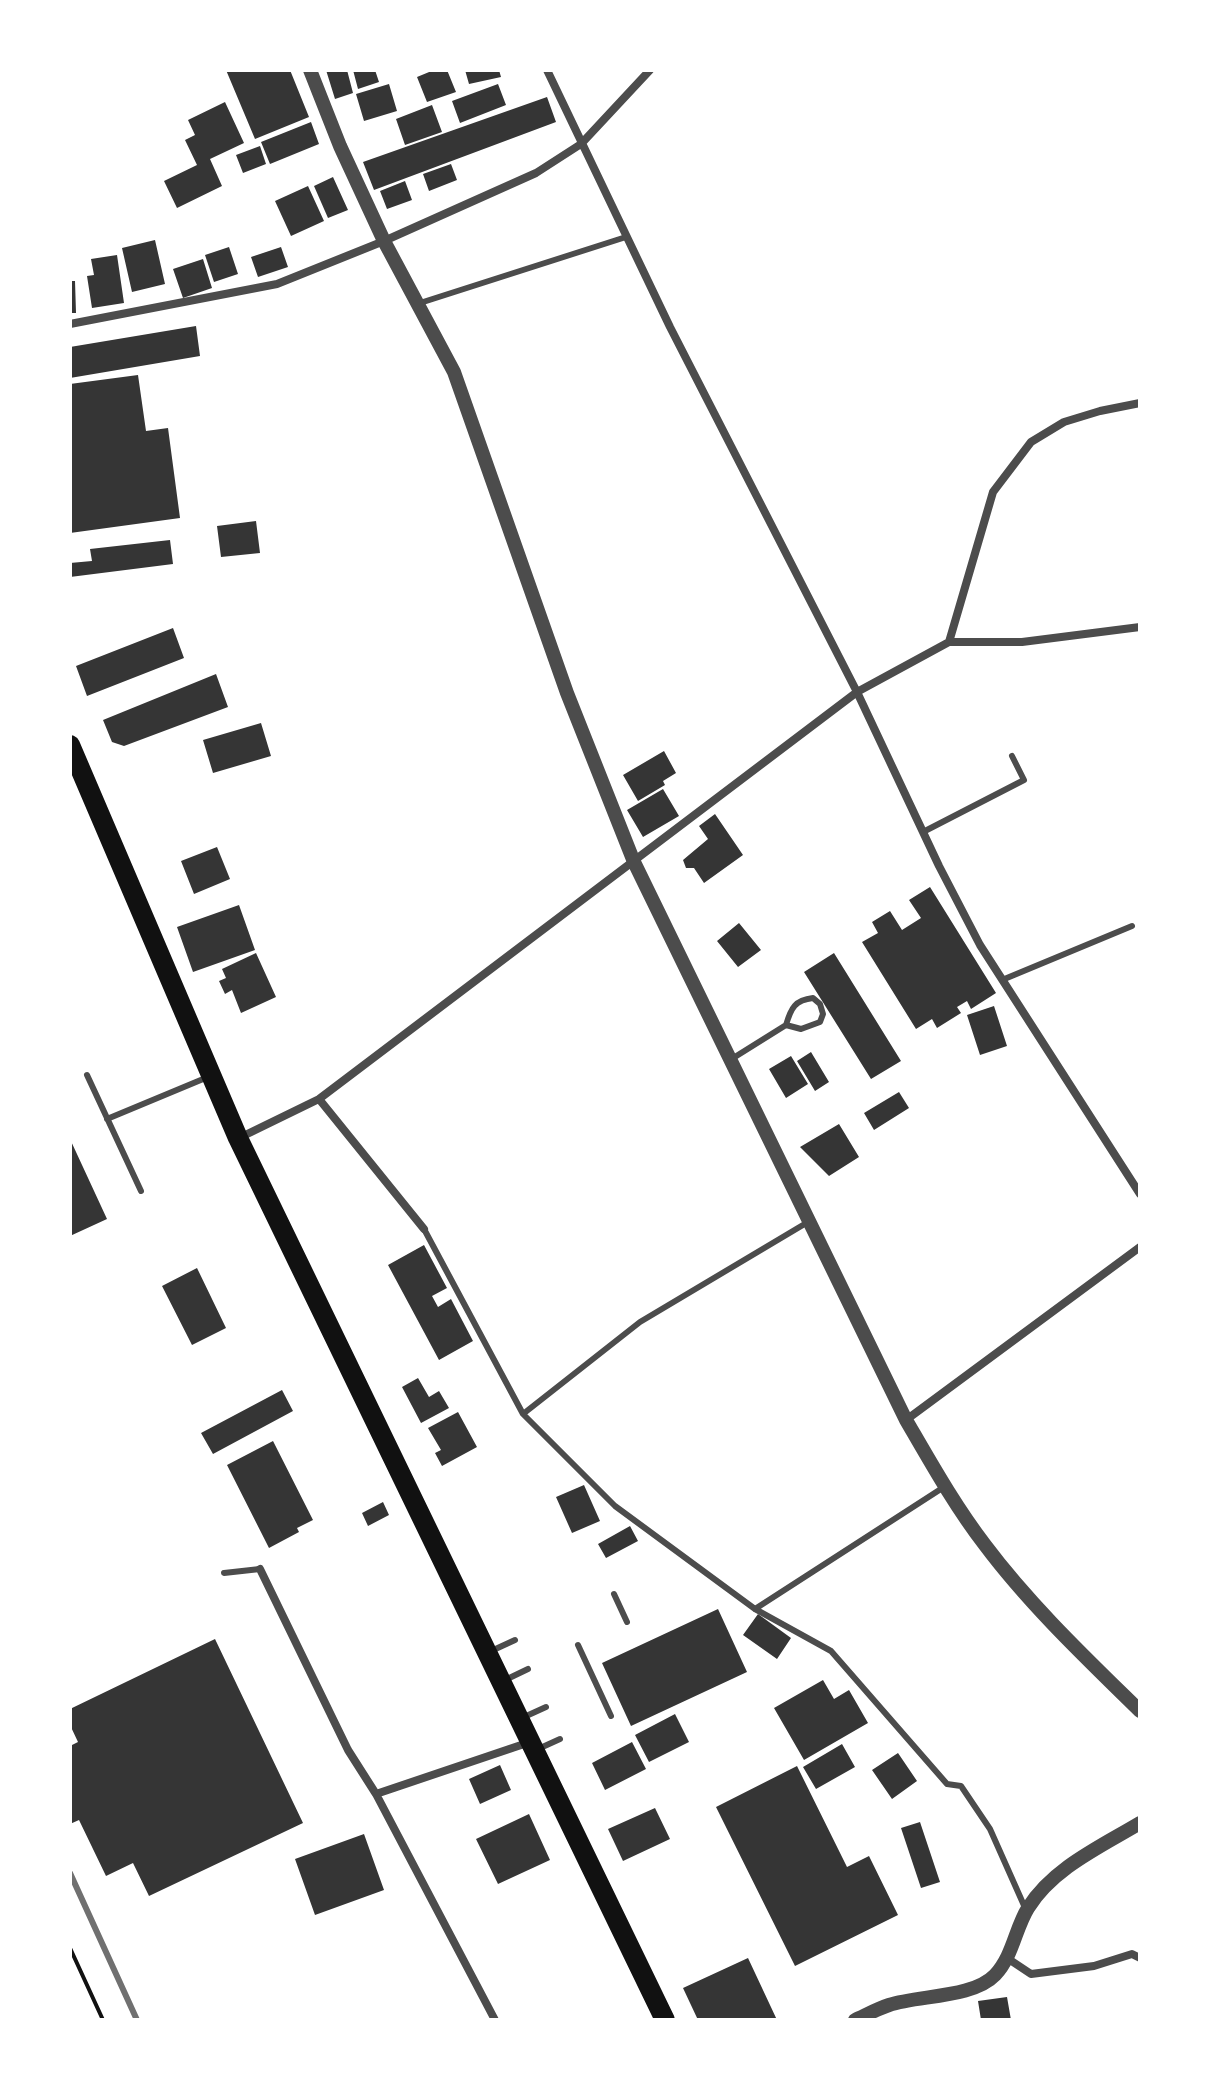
<!DOCTYPE html>
<style>
body{margin:0}
#map{position:relative;width:1210px;height:2090px;overflow:hidden;background:#fff;font-family:Lato,sans-serif}
canvas{display:block}
.frame{position:absolute;inset:0;border:72px solid #fff;pointer-events:none}
</style>
<div id="map">
<canvas width="1210" height="2090"></canvas>
<div class="frame"></div>
</div>
<script>
const g = document.querySelector('canvas').getContext('2d');
g.lineJoin = 'round';
function fillPath(path, color) { g.fillStyle = color; g.fill(path, 'evenodd'); }
function strokePath(path, color, width, dash) { g.strokeStyle = color; g.lineWidth = width; g.lineCap = dash ? 'butt' : 'round'; g.setLineDash(dash || []); g.stroke(path); }
fillPath(new Path2D(`
 M226 70H290L309 117 255 139Z
 M326 70H347L353 93 335 99Z
 M353 70H375L379 82 358 89Z
 M434 70H447L456 92 427 102 417 77Z
 M465 70H499L501 77 469 84Z
 M389 84 397 111 364 121 356 94Z
 M498 84 506 105 460 123 452 101Z
 M547 97 556 122 374 190 363 162Z
 M225 102 244 143 210 159 222 186 177 208 164 181 197 165 185 140 195 135 188 120Z
 M432 105 442 132 405 145 396 119Z
 M311 122 319 144 270 164 261 142Z
 M260 146 266 164 243 173 236 155Z
 M451 164 457 180 429 191 423 174Z
 M333 177 348 210 328 218 314 186Z
 M405 181 412 200 387 209 380 191Z
 M308 186 324 221 291 236 275 201Z
 M155 240 165 284 132 292 122 248Z
 M229 247 238 274 214 282 205 255Z
 M281 247 288 267 258 277 251 257Z
 M117 255 124 303 92 308 87 276 94 275 91 259Z
 M203 259 212 288 183 298 173 269Z
 M70 281H75L76 313H70Z
 M196 326 200 356 70 378V347Z
 M138 375 146 431 168 428 180 518 70 533V384Z
 M256 521 260 553 221 557 217 526Z
 M170 540 173 564 70 577V563L92 561 90 549Z
 M173 628 184 658 87 696 76 666Z
 M216 674 228 707 124 746 112 742 103 720Z
 M261 723 271 756 213 773 203 740Z
 M664 751 676 773 663 781 665 785 638 801 623 775Z
 M663 789 679 816 643 837 627 810Z
 M715 814 743 855 704 883 694 868H686L683 860 708 839 699 826Z
 M217 847 230 879 194 894 181 861Z
 M930 887 996 993 971 1009 967 1001 957 1007 961 1013 937 1028 932 1019 916 1029 862 942 878 933 872 922 890 911 902 930 921 918 909 900Z
 M239 905 255 950 193 972 177 927Z
 M739 923 761 950 738 967 717 941Z
 M256 953 276 997 241 1013 232 990 225 994 219 981 226 978 222 969Z
 M834 953 901 1061 871 1079 804 972Z
 M994 1006 1007 1046 980 1055 967 1015Z
 M811 1052 829 1082 815 1091 797 1061Z
 M791 1056 808 1084 786 1098 769 1069Z
 M899 1092 909 1108 874 1130 864 1113Z
 M839 1124 859 1157 829 1176 800 1147Z
 M70 1139 107 1219 70 1236Z
 M424 1245 447 1288 432 1296 438 1307 451 1299 473 1341 439 1360 388 1265Z
 M197 1268 226 1328 192 1345 162 1286Z
 M418 1378 429 1397 439 1391 449 1408 421 1423 402 1387Z
 M282 1390 293 1411 213 1454 201 1433Z
 M458 1412 477 1447 442 1466 435 1453 441 1450 428 1428Z
 M273 1441 313 1520 297 1528 299 1532 269 1548 227 1465Z
 M584 1485 600 1521 572 1533 556 1497Z
 M383 1502 389 1515 368 1526 362 1513Z
 M630 1526 638 1541 606 1558 598 1544Z
 M718 1609 747 1672 631 1726 602 1663Z
 M758 1614 791 1638 777 1659 743 1635Z
 M215 1639 303 1823 149 1896 133 1863 106 1876 79 1820 70 1824V1746L78 1742 70 1725V1709Z
 M823 1680 834 1699 849 1690 868 1723 804 1760 774 1708Z
 M675 1714 689 1742 649 1762 635 1735Z
 M632 1742 646 1769 605 1790 592 1763Z
 M842 1744 855 1767 816 1789 803 1767Z
 M898 1753 917 1781 892 1799 872 1770Z
 M500 1765 511 1790 480 1804 469 1779Z
 M797 1766 847 1867 869 1856 898 1915 795 1966 716 1807Z
 M655 1808 670 1839 623 1861 608 1829Z
 M529 1814 550 1860 498 1884 476 1839Z
 M920 1822 940 1882 921 1888 901 1828Z
 M364 1834 384 1890 315 1915 295 1859Z
 M748 1958 777 2020H698L683 1988Z
 M1007 1997 1011 2020H981L978 2001Z`), '#353535');
strokePath(new Path2D(`
 M70 1948 103 2020`), '#111', 4);
strokePath(new Path2D(`
 M420 303 626 237
 M923 832 1024 780 1012 756
 M1002 980 1132 926
 M730 1060 786 1025C791 1008 795 1000 813 998L820 1004 823 1014 820 1022 801 1029 786 1025
 M87 1075 141 1191
 M107 1119 208 1077
 M424 1229 523 1414 615 1506 755 1609 831 1651 947 1784 961 1786 990 1829 1026 1910
 M523 1414 640 1322 808 1222
 M224 1573 260 1569
 M614 1594 627 1622
 M755 1609 944 1487
 M578 1645 611 1716
 M489 1652 515 1640
 M503 1681 528 1669
 M524 1717 546 1707
 M538 1749 560 1739`), '#4c4c4c', 6);
strokePath(new Path2D(`
 M547 70 670 327 857 692 939 866 980 945 1140 1194
 M70 324 277 284 384 241 536 173 581 144 650 70
 M949 642 993 492 1031 442 1064 422 1100 411 1140 403
 M319 1099 424 1229
 M239 1138 319 1099 857 692 949 642H1022L1140 627
 M906 1420 1140 1247
 M260 1569 348 1750 376 1794 495 2020
 M376 1794 530 1742
 M1007 1958 1031 1974 1094 1966 1132 1954 1140 1958`), '#4c4c4c', 8);
strokePath(new Path2D(`
 M310 70 340 146 384 241 454 372 567 693 634 862 906 1420C931 1463 955 1506 985 1545 1030 1605 1087 1659 1140 1711
 M855 2020C866 2015 877 2009 889 2005 919 1995 973 1998 995 1975 1013 1956 1015 1929 1028 1908 1053 1868 1100 1847 1140 1823`), '#4c4c4c', 14);
strokePath(new Path2D(`
 M70 745 238 1138 665 2020`), '#111', 20);
strokePath(new Path2D(`
 M70 1873 137 2020`), '#707070', 6);
</script>
